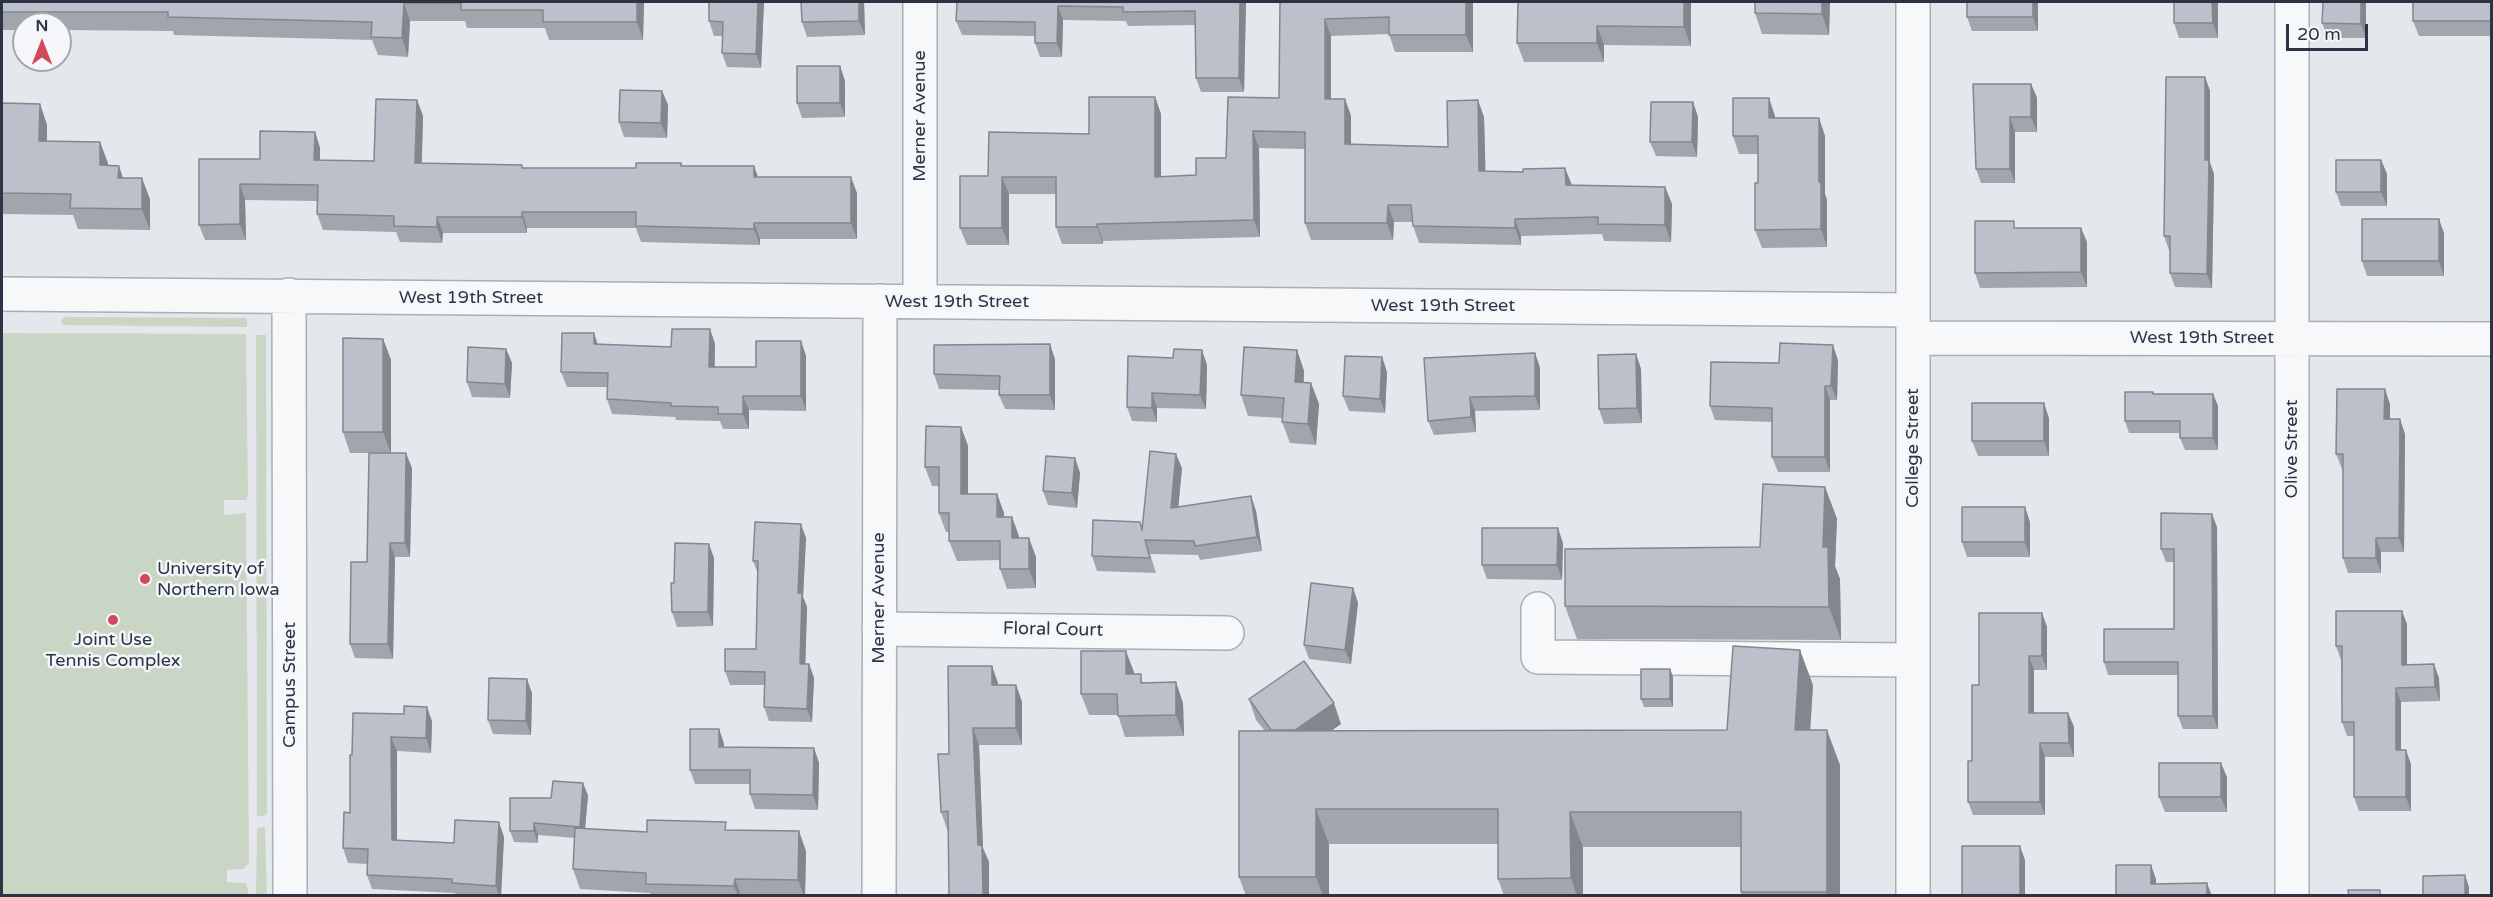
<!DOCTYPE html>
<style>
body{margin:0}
#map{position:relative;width:2493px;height:897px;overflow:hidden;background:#e4e7ec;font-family:"Varela Round",sans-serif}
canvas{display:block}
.frame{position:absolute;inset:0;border:3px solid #2b3445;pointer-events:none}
.north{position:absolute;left:12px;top:12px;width:60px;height:60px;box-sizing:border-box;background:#f4f6f9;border:2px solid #a4a8b1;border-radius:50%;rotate:0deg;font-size:16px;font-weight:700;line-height:24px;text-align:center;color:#2b3445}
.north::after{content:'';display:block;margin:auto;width:21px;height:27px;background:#d1495b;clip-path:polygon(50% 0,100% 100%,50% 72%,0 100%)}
.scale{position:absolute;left:2286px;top:24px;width:82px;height:27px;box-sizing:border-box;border:3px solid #2b3445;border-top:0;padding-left:8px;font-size:18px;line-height:21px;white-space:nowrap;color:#2b3445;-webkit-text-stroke:4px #f4f6f9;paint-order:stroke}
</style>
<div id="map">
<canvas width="2493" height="897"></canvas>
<div class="frame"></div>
<div class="north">N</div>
<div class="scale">20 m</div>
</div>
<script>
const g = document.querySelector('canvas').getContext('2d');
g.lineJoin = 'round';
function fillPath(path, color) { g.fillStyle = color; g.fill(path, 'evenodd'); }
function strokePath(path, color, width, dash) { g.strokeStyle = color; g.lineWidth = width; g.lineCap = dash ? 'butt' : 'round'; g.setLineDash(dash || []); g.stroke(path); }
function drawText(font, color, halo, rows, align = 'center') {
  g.font = font + ' "Varela Round",sans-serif'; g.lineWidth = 5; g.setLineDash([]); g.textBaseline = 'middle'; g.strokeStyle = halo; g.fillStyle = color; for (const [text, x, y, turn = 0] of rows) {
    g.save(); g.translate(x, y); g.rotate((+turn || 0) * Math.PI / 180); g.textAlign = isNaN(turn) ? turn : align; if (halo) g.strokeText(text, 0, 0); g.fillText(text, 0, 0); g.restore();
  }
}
fillPath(new Path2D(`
 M66 317 247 318V327L64 325 61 323V320Z
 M2 333 246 334 248 495 246 500H224V515L246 513 249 863 244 869 227 870V882L246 883 249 895H2Z
 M256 335H266L267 813 264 816H257Z
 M265 827 267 895H256L257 828Z`), '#c9d6c5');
const minor = new Path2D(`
 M920 2V302
 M1913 2V896
 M2 294 1913 310
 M289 295 290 896
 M1913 338 2492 339
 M1538 609V657L1913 660
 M879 629 1227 633
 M879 896 880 301
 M2292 896V2`);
strokePath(minor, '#a9aeb7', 36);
strokePath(minor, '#f7f8fa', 33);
fillPath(new Path2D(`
 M2 2H644L643 40H549L545 28H467L465 21H410L408 57 378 55 372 40 174 35 173 31 60 30V24H24V30H2Z
 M709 2H764L761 68 727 67 722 53V36H714L709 21Z
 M801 2H864L865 35 807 37 802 22Z
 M957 2H1246L1244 92H1201L1196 78 1195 25 1128 26 1126 21 1063 20 1062 57H1040L1035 43V36L962 35 956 21Z
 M1280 2H1473V52H1395L1389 34 1331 36V99H1345L1351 116V144L1448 147 1484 117 1485 171 1572 185 1665 187 1672 204 1671 242 1604 241 1602 234 1521 236V245L1419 243 1413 226V222H1394L1393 240H1311L1305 223V149L1259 148 1260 237 1103 241V244H1062L1056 227V194H1009V245H967L960 228 988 176 1089 134 1155 97 1161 114V177L1196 175 1226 158 1279 98Z
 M1691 2V46L1604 45V62H1524L1517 43Z
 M1755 2H1830L1829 35 1762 34 1755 13Z
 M2038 2V31H1972L1967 17Z
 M2174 2H2218V38H2179L2174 23Z
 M2323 2H2366V38H2328L2322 23Z
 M2492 2V36H2419L2413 21Z
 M840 66 845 81V117L802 118 797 103Z
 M2205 77 2210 91V163L2214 174 2212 288 2175 287 2170 273V250H2169L2164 236Z
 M2031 84 2037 98V132H2015V183H1981L1976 169Z
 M662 91 668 105 667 138 624 137 619 122Z
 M1769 98 1775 118H1819L1825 136V194L1827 200V247L1762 248 1755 230 1758 183V154H1739L1733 136Z
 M417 100 423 116 422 163 523 168H636L681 163 682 166 857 193V239H760V245L641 242 636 228H527V233H443L442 243 400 242 396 232 323 230 317 214V201L245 200 246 240H205L199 225 260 159 315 132 320 148V160L374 161Z
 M1693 102 1698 117 1697 157 1656 156 1650 142Z
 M2 103 40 104 47 125V142H100L108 165 150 199V230L78 229 73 215 2 214Z
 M2381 160 2387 174V206H2341L2336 192Z
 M2016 228 2087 242V287L1980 288 1975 273Z
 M2444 233V276H2367L2362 261Z
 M710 329 715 344V367H756L801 341 806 356V411L749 410V429H723L720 421 676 420 675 417 612 414 607 399V387H567L561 372 598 344 671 347Z
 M383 339 391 360V453L412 468 410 557H395L393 659 355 658 350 644 367 562 369 453H350L343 432Z
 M506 349 512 363 510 398 472 397 467 382Z
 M1297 350 1304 371V382L1311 383 1319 404 1316 445 1290 443 1282 422 1283 418 1248 416 1241 395Z
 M1535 353 1540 368V410L1475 411 1476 432 1434 435 1428 421Z
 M1636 354 1641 369 1642 423 1604 424 1599 409Z
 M1382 357 1387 372 1385 413 1349 411 1343 396Z
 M1055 359V410L1005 409 999 395V390L939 389 934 374Z
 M1838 360 1837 400H1830V472H1778L1772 457V422L1715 420 1710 406 1779 363Z
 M1207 365 1206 409 1157 408V422L1132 421 1127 407Z
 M2154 394H2213L2218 406V450H2185L2180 438V433H2129L2125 421Z
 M2390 404V419L2405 434 2404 552H2381V573H2348L2343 558V469H2342L2336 454Z
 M2049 418V456H1978L1972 441Z
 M961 427 968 446V494H997L1004 513V517H1012L1019 538 1036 557V588L1007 589 1000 569V560L957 561 949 541V532H946L939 513V486H932L925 467Z
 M1075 458 1080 473 1077 508 1048 505 1043 491Z
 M1182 468 1178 507 1251 496 1256 511 1262 551 1200 560 1198 555 1150 554 1156 573 1097 571 1092 556 1142 528Z
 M1825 487 1837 519 1835 566 1840 579 1841 640 1577 639 1565 606 1760 547Z
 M2030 522V557H1967L1962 542Z
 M2217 527 2218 729H2183L2178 716V675H2108L2104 662 2174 629V562H2166L2161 549Z
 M806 538 803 597 807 607 805 664H809L814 678 812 722 769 721 764 707 765 685H730L725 671 756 649 758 574 753 561Z
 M1563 543 1562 580 1487 579 1482 565Z
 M714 558 713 626 677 627 672 612 674 583Z
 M1353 588 1358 603 1351 664 1309 659 1304 645Z
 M2042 613 2047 627V670H2034V713H2068L2074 727V757H2045V815H1973L1968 802 1979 685Z
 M2407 624V664L2439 678 2440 701 2401 702V750L2411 764V811H2359L2354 797V736H2347L2342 722 2341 660 2336 646Z
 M1670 669 1673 677V707H1644L1641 699Z
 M1134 672V674L1144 683 1183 703 1184 736 1125 737 1118 715H1089L1081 694Z
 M998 683V685H1016L1022 702V745H979L983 848 989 862 947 829 941 812 949 754Z
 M1813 685 1810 730 1840 765V896H1742L1741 892V847H1583V896H1504L1498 879V844H1329V896H1246L1239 877 1264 730 1256 720 1249 699 1341 724 1332 730H1727Z
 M532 693 531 735 493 734 488 720Z
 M353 713 432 721 431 753 397 751V841L454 843 504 837 501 896H456L455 893 372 889 367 875 368 864 348 863 343 848 350 813Z
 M719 729 724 744V747L814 748 819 763 818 810 755 809 750 794V784H695L690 770Z
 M2227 777V812H2165L2159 797Z
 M588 795 585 829 647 832 729 830 806 851 805 896H650V893L580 889 573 869 575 838 538 835V843L514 842 510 831 551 798Z`), '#a1a5ae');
fillPath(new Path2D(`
 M637 2H644L643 40 637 22Z
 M758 2H764L761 68 756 54Z
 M859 2H864L865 35 859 21Z
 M1240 2H1246L1244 92 1239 78Z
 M1466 2H1473V52L1466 35Z
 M1684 2H1691V46L1684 27Z
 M1822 2H1830L1829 35 1822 14Z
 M2033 2H2038V31L2033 17Z
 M2212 2H2218V38L2213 23Z
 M2361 2H2366V38L2361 24Z
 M404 3 410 21 408 57 402 38Z
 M1058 6 1063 20 1062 57 1057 43Z
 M1325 19 1331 36V116L1325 99Z
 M1597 26 1604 45V62L1597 43Z
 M840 66 845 81V117L840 103Z
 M2205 77 2210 91V163L2214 174 2212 288 2207 274 2205 160Z
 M2031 84 2037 98V132L2031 117Z
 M662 91 668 105 667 138 661 123Z
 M1155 97 1161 114V194L1155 177Z
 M1769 98 1775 116V136L1769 118Z
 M1345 99 1351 116V161L1345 144Z
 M417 100 423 116 421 179 415 163Z
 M1478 100 1484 117 1486 188 1479 171Z
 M1693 102 1698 117 1697 157 1692 142Z
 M40 104 47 125V162L39 141Z
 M2010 117 2015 132V183L2010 169Z
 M1819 118 1825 136V194L1827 200V247L1821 229 1819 182Z
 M1253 131 1259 148 1260 237 1254 220Z
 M315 132 320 148V176L314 160Z
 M100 142 108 163 107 186 100 165Z
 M2381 160 2387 174V206L2381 192Z
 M119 166 126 187 118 178Z
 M754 166 760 182 754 177Z
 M1565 168 1572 185H1566Z
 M851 177 857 193V239L851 223Z
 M1002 177 1009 194V245L1002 228Z
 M142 178 150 199V230L142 209Z
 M240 184 245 200 246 240 240 224Z
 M1665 187 1672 204 1671 242 1665 225Z
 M1388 205 1394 222 1393 240 1387 223Z
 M522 212 527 228V233L522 217Z
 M437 217 443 233 442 243 437 227Z
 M1515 219 1521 236V245L1515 228Z
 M2439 219 2444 233V276L2439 261Z
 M754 223 760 239V245L754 229Z
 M1097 224 1103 241V244L1097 227Z
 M2081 228 2087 242V287L2081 272Z
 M710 329 715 344 714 381 709 367Z
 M594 333 599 348 594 344Z
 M383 339 391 360V453L383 432Z
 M801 341 806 356V411L801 396Z
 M1050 344 1055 359V410L1050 395Z
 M1833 345 1838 360 1837 400 1831 386Z
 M506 349 512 363 510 398 505 384Z
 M1202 350 1207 365 1206 409 1200 395Z
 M1297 350 1304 371 1302 403 1295 382Z
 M1535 353 1540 368V410L1535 396Z
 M1636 354 1641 369 1642 423 1637 408Z
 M1382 357 1387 372 1385 413 1380 399Z
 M1311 383 1319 404 1316 445 1308 424Z
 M1825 386 1830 400V472L1825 457Z
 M2385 389 2390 404V434L2384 419Z
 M1152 393 1157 408V422L1152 408Z
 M2213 394 2218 406V450L2213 438Z
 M743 396 749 410V429L743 414Z
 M1470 397 1475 411 1476 432 1471 417Z
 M2044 403 2049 418V456L2044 441Z
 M2400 419 2405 434 2404 552 2399 538Z
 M961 427 968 446V513L961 494Z
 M406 453 412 468 410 557 405 543Z
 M1176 454 1182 468 1177 522 1171 508Z
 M1075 458 1080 473 1077 508 1072 493Z
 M1825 487 1837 519 1835 566 1840 579 1841 640 1829 607 1823 547Z
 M997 494 1004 513V536L997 517Z
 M1251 496 1256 511 1262 551 1257 537Z
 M2025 507 2030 522V557L2025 542Z
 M2212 514 2217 527 2218 729 2213 716Z
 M1012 517 1019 536V557L1012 538Z
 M801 524 806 538 803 597 807 607 805 678 800 664 798 593Z
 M1558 528 1563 543 1562 580 1557 565Z
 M1029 538 1036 557V588L1029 569Z
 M2376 538 2381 552V573L2376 558Z
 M390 543 395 557 393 659 388 644Z
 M709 544 714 558 713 626 708 612Z
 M1353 588 1358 603 1351 664 1345 650Z
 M2402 611 2407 624V678L2402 665Z
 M2042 613 2047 627V670L2042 656Z
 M1800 650 1813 685 1808 765 1795 730Z
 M1126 651 1134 672V695L1126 674Z
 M2029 656 2034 670V727L2029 713Z
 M809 664 814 678 812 722 807 709Z
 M2434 664 2439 678 2440 701 2435 687Z
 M992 666 998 683V702L992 685Z
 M1670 669 1673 677V707L1670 699Z
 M527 679 532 693 531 735 526 721Z
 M1176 682 1183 703 1184 736 1176 715Z
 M1016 685 1022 702V745L1016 728Z
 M2396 688 2401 702V764L2396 750Z
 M1334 703 1341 724 1286 763 1279 742Z
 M427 707 432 721 431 753 426 738Z
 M2068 713 2074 727V757L2069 743Z
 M973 728 979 745 983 848 989 862V896H983L978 845Z
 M719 729 724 744V761L719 747Z
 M1827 730 1840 765V896H1828L1827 892Z
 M391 737 397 751V855L392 840Z
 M2040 743 2045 757V815L2040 802Z
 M814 748 819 763 818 810 813 795Z
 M2406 750 2411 764V811L2406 797Z
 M2221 763 2227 777V812L2221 797Z
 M583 783 588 795 584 839 580 827Z
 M1316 809 1329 844V896H1323L1316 877Z
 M1570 812 1583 847V896H1577L1571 878Z
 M499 822 504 837 501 896H499L496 886Z
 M534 823 538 835V843L534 831Z
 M799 831 806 851 805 896H804L798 880Z
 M2020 846 2025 860V896H2020Z
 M2151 865 2156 879V896L2151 884Z
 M2465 875 2469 887V896H2465Z
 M735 879 741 896H738L734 886Z
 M2207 883 2212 896H2207Z`), '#83868d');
const building = new Path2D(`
 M2 2H637V22H543V10H461V3H404L402 38 371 37 372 22 168 17V12H2Z
 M709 2H758L756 54 722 53 723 22 709 21Z
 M801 2H859V21L802 22Z
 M957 2H1240L1239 78H1196L1195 11 1123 12V7L1058 6 1057 43H1035V22L956 21Z
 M1280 2H1466V35H1389V17L1325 19V99H1345V144L1448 147 1447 101 1478 100 1479 171 1523 172V169L1565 168 1566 185 1665 187V225L1598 224V217L1515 219V228L1413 226 1411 205H1388L1387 223H1305V132L1253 131 1254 220 1097 224V227H1056V177H1002V228H960V176H988L989 132 1089 134V97H1155V177L1196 175V158H1226L1228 97 1279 98Z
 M1518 2H1684V27L1597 26V43H1517Z
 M1755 2H1822V14L1755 13Z
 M1967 2H2033V17H1967Z
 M2174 2H2212L2213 23H2174Z
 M2323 2H2361V24L2322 23Z
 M2413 2H2492V21H2413Z
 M797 66H840V103H797Z
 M2166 77H2205V160H2209L2207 274 2170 273V236H2164Z
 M1973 84H2031V117H2010V169H1976Z
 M620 90 662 91 661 123 619 122Z
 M1733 98H1769V118H1819V182H1821V229L1755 230V183H1758V136H1733Z
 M376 99 417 100 415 163 522 165V168H636V163H681V166H754V177H851V223H754V229L636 226V212H522V217H437V227L394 226V216L317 214 318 185 240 184V224L199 225V159H260V131L315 132 314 160 374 161Z
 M1651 102H1693L1692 142H1650Z
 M2 103 40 104 39 141 100 142V165L119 166 118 178H142V209L70 208 71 194 2 193Z
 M2336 160H2381V192H2336Z
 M2362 219H2439V261H2362Z
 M1975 221H2014V228H2081V272L1975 273Z
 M672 329H710L709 367H756V341H801V396H743V414H718V407L671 406V403L607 399 608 373 561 372 562 333H594V344L671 347Z
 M343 338 383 339V432H343Z
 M1780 343 1833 345 1831 386H1825V457H1772V408L1710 406 1711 362 1779 363Z
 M1050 344V395H999L1000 376 934 374V345Z
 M468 347 506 349 505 384 467 382Z
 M1244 347 1297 350 1295 382 1311 383 1308 424 1282 422 1284 398 1241 395Z
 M1174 349 1202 350 1200 395 1152 393V408L1127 407 1128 356 1173 358Z
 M1535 353V396L1470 397 1471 417 1428 421 1424 358Z
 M1636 354 1637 408 1599 409 1598 355Z
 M1345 356 1382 357 1380 399 1343 396Z
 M2337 389H2385L2384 419H2400L2399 538H2376V558H2343V454H2336Z
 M2125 392H2153V394H2213V438H2180V421H2125Z
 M1972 403H2044V441H1972Z
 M926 426 961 427V494H997V517H1012V538H1029V569H1000V541H949V513H939V467H925Z
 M1150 451 1176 454 1171 508 1251 496 1257 537 1195 546 1194 541 1145 540 1150 558 1092 556 1093 520 1140 522 1142 530Z
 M369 453H406L405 543H390L388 644H350L351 562H367Z
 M1046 456 1075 458 1072 493 1043 491Z
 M1763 484 1825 487 1823 547H1828L1829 607 1565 606V549L1760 547Z
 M1962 507H2025V542H1962Z
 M2161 513 2212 514 2213 716H2178V662H2104V629H2174V549H2161Z
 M755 522 801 524 798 593H802L800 664H809L807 709 764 707 765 672 725 671V649H756L758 561H753Z
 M1482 528H1558L1557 565H1482Z
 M675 543 709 544 708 612H672L671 583H674Z
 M1311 583 1353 588 1345 650 1304 645Z
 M2336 611H2402V665L2434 664 2435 687 2396 688V750H2406V797H2354V722H2342V646H2336Z
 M1979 613H2042V656H2029V713H2068L2069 743H2040V802H1968V761H1972V685H1979Z
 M1733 646 1800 650 1795 730H1827V892H1741V812H1570L1571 878 1498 879V809H1316V877H1239V731L1727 730Z
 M1081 651H1126V674H1141V683L1176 682V715L1118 716 1117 694H1081Z
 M1304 661 1334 703 1295 730H1271L1249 699Z
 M948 666H992V685H1016V728H973L978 845H982L983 896H949L948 811 941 812 938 754H949Z
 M1641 669H1670V699H1641Z
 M489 678 527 679 526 721 488 720Z
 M404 706 427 707 426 738 391 737 392 840 454 843 455 820 499 822 496 886 452 883V879L367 875 368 849 343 848 344 812 350 813V755H352L353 713 404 714Z
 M690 729H719V747L814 748 813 795 750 794V770H690Z
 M2159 763H2221V797H2159Z
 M553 781 583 783 580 827 534 823V831H510V798H551Z
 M647 820 726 822 725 830 799 831 798 880 735 879 734 886 646 884V873L573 869 575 828 647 832Z
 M1962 846H2020V896H1962Z
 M2116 865H2151V884L2207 883V896H2116Z
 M2465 875V896H2423V876Z
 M2348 890H2380V896H2349Z`);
fillPath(building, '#bbc0ca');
strokePath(building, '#83868d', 1.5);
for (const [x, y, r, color] of [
 [145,579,6,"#d1495b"],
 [113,620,6,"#d1495b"]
]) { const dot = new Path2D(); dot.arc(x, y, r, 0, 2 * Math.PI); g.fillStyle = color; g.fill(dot); strokePath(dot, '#f4f6f9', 2); }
drawText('18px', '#2b3445', '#f4f6f9', [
 ["Merner Avenue",920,116,-90],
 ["West 19th Street",471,298],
 ["West 19th Street",957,302],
 ["West 19th Street",1443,306],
 ["West 19th Street",2202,338],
 ["College Street",1913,448,-90],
 ["Olive Street",2292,449,-90],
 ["Merner Avenue",879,598,-90],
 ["Floral Court",1053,630,1],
 ["Campus Street",290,685,-90]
]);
drawText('18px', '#2b3445', '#f4f6f9', [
 ["University of",157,569],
 ["Northern Iowa",157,590],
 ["Joint Use",113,640,"center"],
 ["Tennis Complex",113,661,"center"]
], 'left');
</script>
